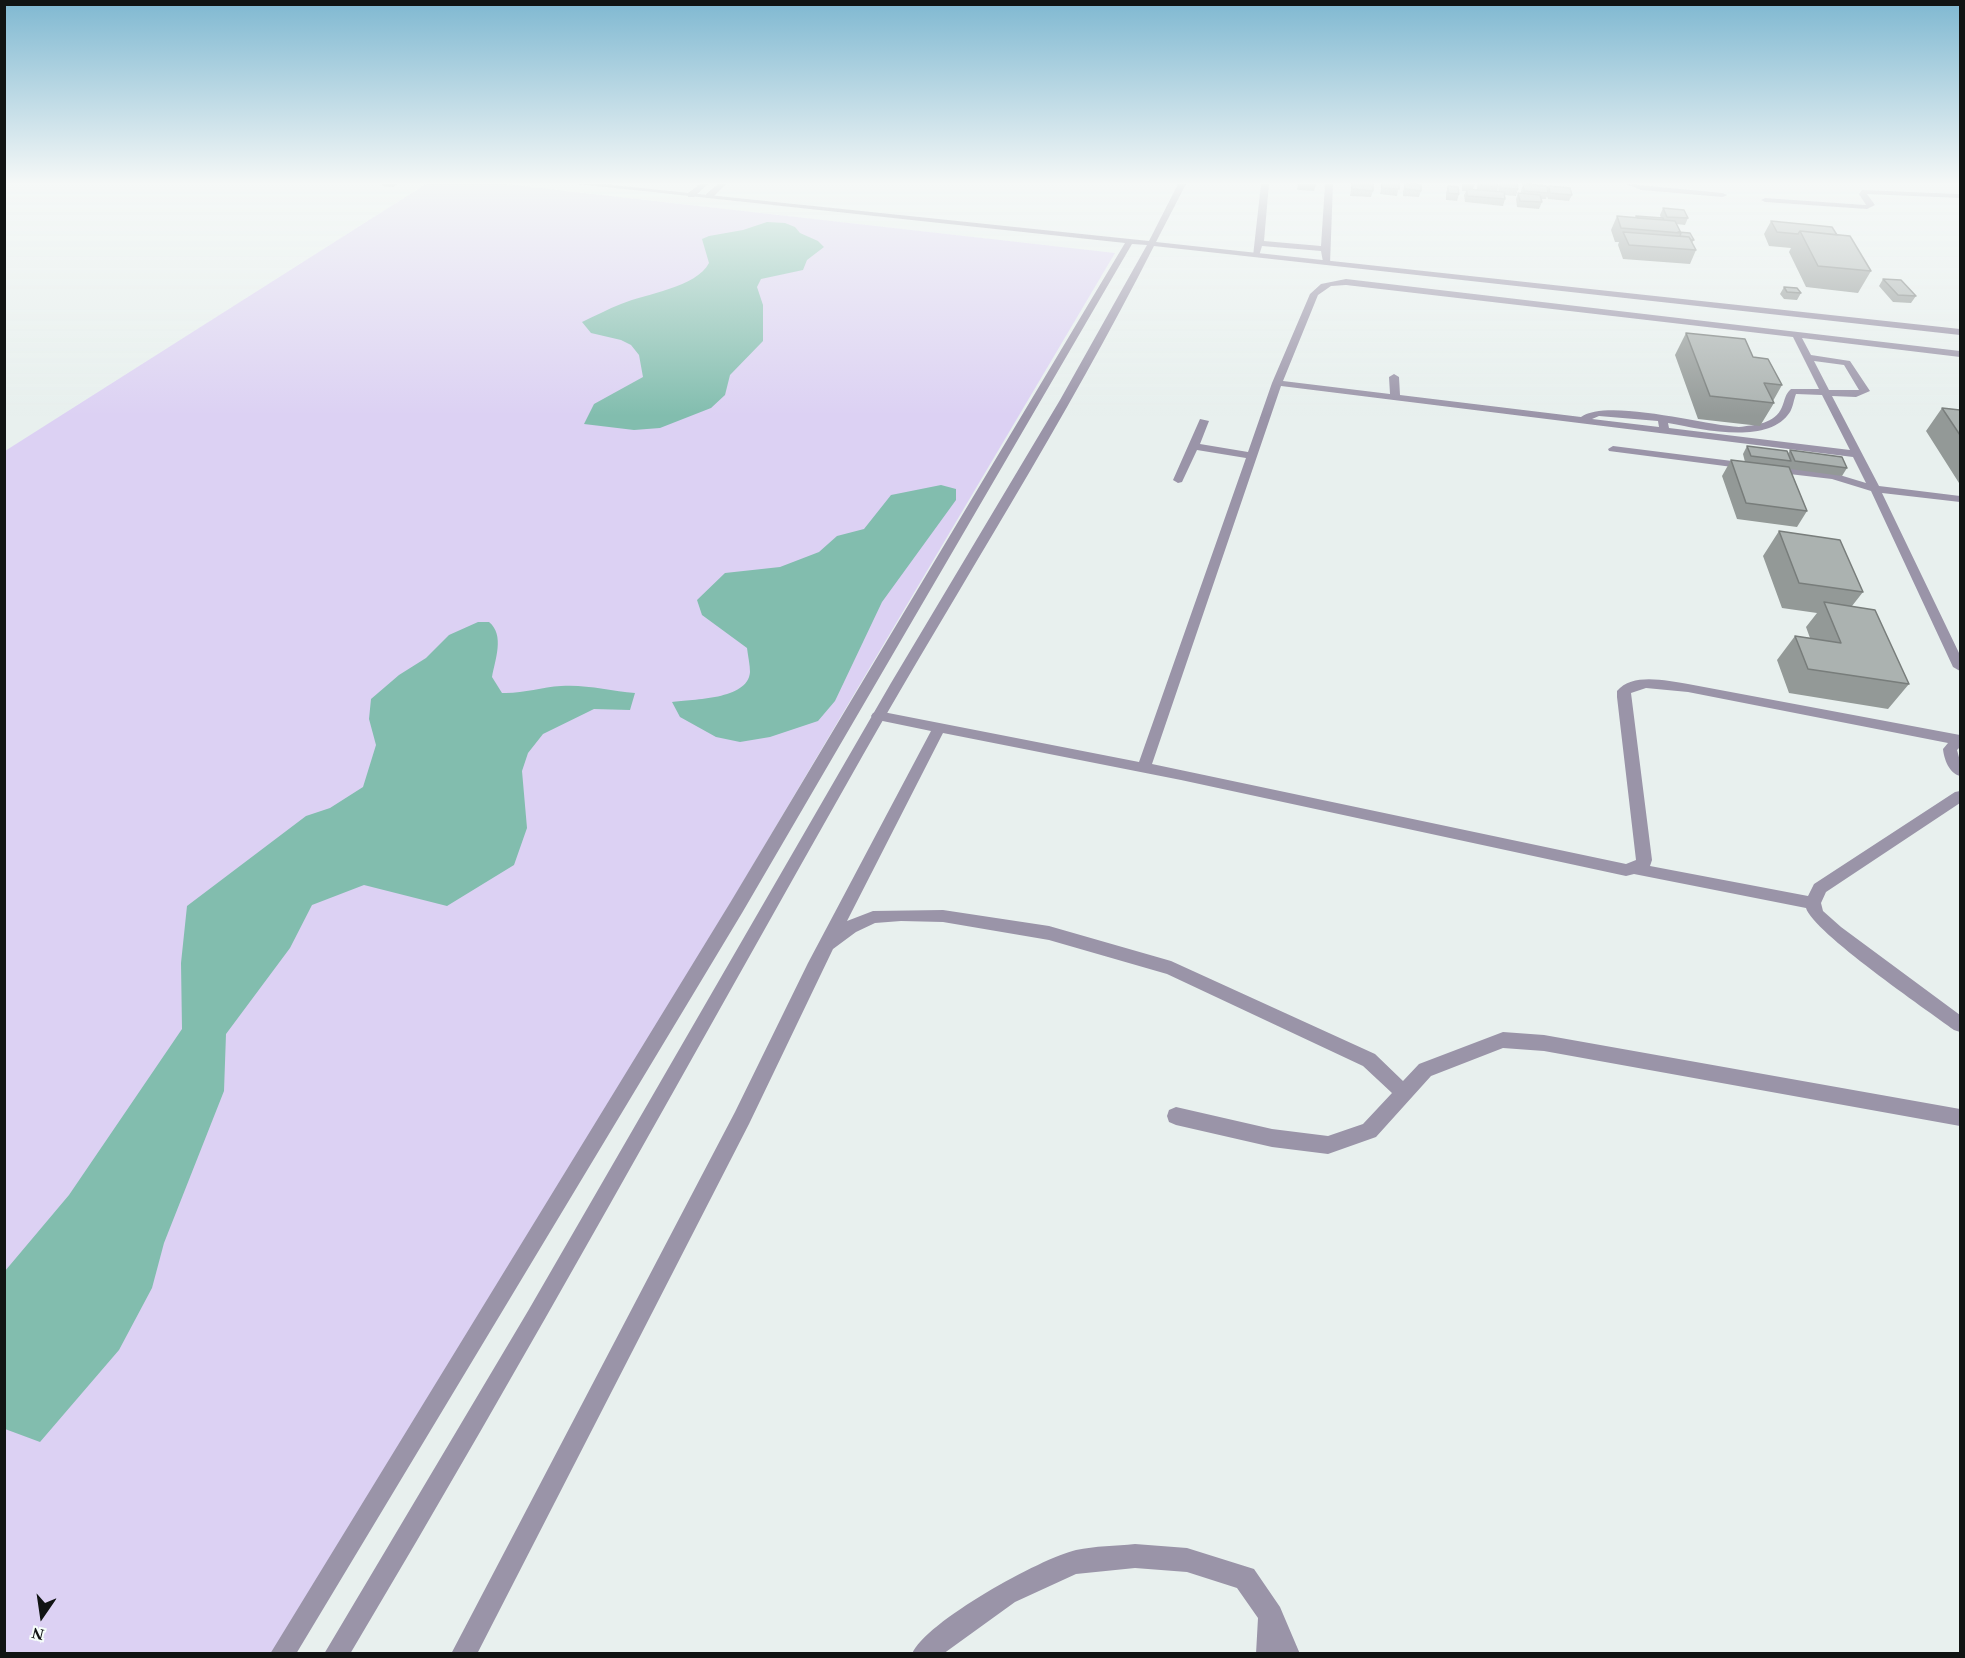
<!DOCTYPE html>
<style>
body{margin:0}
#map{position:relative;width:1965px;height:1658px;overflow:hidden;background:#e8f0ee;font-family:Georgia,serif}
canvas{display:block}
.frame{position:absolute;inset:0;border:6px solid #111413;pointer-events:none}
.north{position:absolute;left:12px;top:1586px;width:60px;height:60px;-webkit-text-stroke:4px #f6fefb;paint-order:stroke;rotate:193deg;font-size:16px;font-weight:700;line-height:24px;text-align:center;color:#111413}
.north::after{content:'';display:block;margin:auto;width:21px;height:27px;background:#111413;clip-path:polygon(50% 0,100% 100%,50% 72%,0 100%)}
</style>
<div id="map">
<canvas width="1965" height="1658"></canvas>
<div class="frame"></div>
<div class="north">N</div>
</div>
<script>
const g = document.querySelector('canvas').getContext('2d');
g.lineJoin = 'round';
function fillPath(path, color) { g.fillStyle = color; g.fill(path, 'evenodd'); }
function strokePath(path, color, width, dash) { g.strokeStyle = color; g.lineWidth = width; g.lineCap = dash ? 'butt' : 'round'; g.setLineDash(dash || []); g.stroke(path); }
fillPath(new Path2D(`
 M426 184H504L1115 253 287 1653 5 1654V451Z`), '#dcd1f3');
fillPath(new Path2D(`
 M767 222 785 223 795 227 800 233 818 241 824 247 807 260 803 270 761 279 757 287 763 305V341L730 375 725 395 711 408 660 428 634 430 584 424 594 404 643 377 639 355 631 345 621 340 591 333 582 322C595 316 608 309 621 304 645 294 697 287 709 263L702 239 709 236 743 230Z
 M941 485 956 489V500L882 602 835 701 818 721 770 737 740 742 716 737 680 717 672 702C693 699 748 700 750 672 750 665 748 656 747 648L702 615 697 600 725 573 780 567 819 552 837 536 864 529 891 495Z
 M478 622H489C505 635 495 660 492 677L502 693C522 694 541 687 561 686 585 684 611 691 635 693L630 710 594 709 543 734 528 753 522 771 527 828 514 865 447 906 364 885 312 905 290 948 226 1034 224 1091 164 1243 152 1288 119 1350 40 1442 5 1429V1271L69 1195 182 1029 181 963 187 906 306 816 330 808 363 787 376 745 369 719 371 699 399 675 426 658 449 635Z`), '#82bdae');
fillPath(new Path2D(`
 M1261 184H1269L1264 241 1321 246 1325 184H1333L1330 264 1323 262 1321 251 1262 246 1259 256H1253Z
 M1346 279 1960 351V357L1802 338 1811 355 1850 361 1870 391 1856 397 1832 396 1879 486 1960 496V502L1882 493 1960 655V671L1953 667 1871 491 1832 479 1772 472 1767 469 1772 466 1833 473 1866 483 1853 457 1281 386 1152 764 1626 864 1636 860 1617 697V691C1633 672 1667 681 1688 684L1960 735V747L1957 750 1960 761V776C1949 773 1944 759 1943 749L1948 743 1688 692 1646 688 1631 693 1652 860 1650 866 1808 896 1814 884 1955 792 1960 791V803L1826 892 1821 903 1823 911 1841 927 1960 1015V1032L1954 1030C1927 1010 1813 932 1806 908L1634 874 1626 876 1181 780 943 733 847 921 873 911 943 910 1049 926 1171 961 1375 1054 1403 1081 1419 1064 1503 1032 1544 1035 1960 1109V1126L1544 1051 1503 1048 1431 1076 1376 1137 1328 1154 1272 1147 1176 1125 1169 1122 1167 1116 1169 1110 1176 1107 1272 1129 1328 1136 1363 1124 1392 1093 1363 1066 1167 974 1049 940 943 922 901 921 875 923 856 932 833 949 749 1124 477 1654H451L735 1112 808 963 931 731 873 719 871 716 873 713 878 711 1139 762 1246 458 1197 450 1182 482 1178 483 1173 480 1200 419 1209 421 1200 444 1248 452 1272 383 1310 294 1321 284ZM1346 285 1793 337 1819 389H1791C1785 394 1785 400 1782 407 1775 424 1755 425 1739 427 1703 425 1608 398 1581 417L1400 395 1399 377 1394 374 1389 377 1390 394 1283 381 1318 295 1331 286ZM1814 361 1844 365 1859 390H1829ZM1796 394 1822 395 1850 450 1669 428 1668 423C1701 429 1768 446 1790 412 1793 407 1794 399 1796 394ZM1599 416 1658 421 1659 427 1592 419Z
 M1613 446 1748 463 1753 466 1748 469 1609 451 1608 449Z
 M1135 1544 1187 1548 1254 1569 1280 1607 1300 1654H1256L1258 1618 1237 1588 1187 1572 1135 1568 1076 1574 1015 1602 943 1654H912C925 1622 1041 1558 1076 1550 1095 1546 1116 1546 1135 1544Z`), '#9a94a8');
fillPath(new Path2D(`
 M700 184H708L694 197H688V193Z
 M718 184H726L712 198H706V194Z
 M1627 184 1723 193 1727 195 1723 197 1641 190Z
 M1862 190 1960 194V198L1867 194 1875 205 1867 209 1765 202 1761 200 1765 198 1866 205 1859 194Z`), '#9a94a8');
fillPath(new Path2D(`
 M578 184H603L1149 241 1178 184H1186L1156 242 1960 329V335L1154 246C1066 420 960 585 863 755 693 1055 527 1357 350 1654H324L528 1311 891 683 1060 400 1147 245 1132 244 742 913 296 1654H270L730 903 1125 243Z`), '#9a94a8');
fillPath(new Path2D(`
 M382 184H397L393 187 383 186Z
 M1298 184H1316L1314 191 1297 190Z
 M1352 184 1373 191 1371 197 1350 196Z
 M1382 184H1399L1397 196 1380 194Z
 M1405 184 1421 191 1419 197 1403 196V191Z
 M1462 184H1475L1473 189 1477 190V184H1497L1498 187 1497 191H1499L1498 189 1500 184H1517L1518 189 1516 196 1504 195 1505 199 1503 206 1465 202 1464 195 1466 191H1462Z
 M1523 184 1548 190 1549 186 1572 195 1569 201 1548 199 1547 196 1546 199H1541L1542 202 1539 209 1517 207 1516 199 1518 193H1521V191Z
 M1448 186 1459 194 1457 201 1446 200V193Z
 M1663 208 1688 218 1685 225 1676 224 1680 233 1694 240 1692 243 1696 250 1690 264 1623 259 1618 245 1619 242H1615L1611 230 1617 216 1635 218 1636 216 1661 218 1660 215Z
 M1771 221 1837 235 1871 271 1858 293 1806 287 1789 252 1791 248 1769 246 1764 234Z
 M1883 279 1916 296 1911 303 1893 302 1879 286Z
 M1784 287 1801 293 1797 300 1784 299 1780 294Z
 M1686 333 1753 357 1782 385 1773 401 1774 403 1760 426 1698 419 1675 355Z
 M1942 408 1960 410V483H1959L1926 431Z
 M1747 446 1788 454 1790 450 1847 468 1842 476 1790 469 1807 511 1797 527 1737 519 1722 476 1731 460 1745 462 1743 454Z
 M1779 531 1863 592 1852 606 1909 684 1888 709 1789 693 1777 660 1795 636 1810 638 1806 627 1817 613 1782 608 1763 556Z`), '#939997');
const building = new Path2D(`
 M1352 184H1373V191L1352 189Z
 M1382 184H1399V189L1382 188Z
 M1405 184 1421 185V191L1405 189Z
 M1479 184H1497L1498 187 1479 185Z
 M1501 184H1517L1518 189 1501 188Z
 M1523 184 1547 186 1548 193 1524 191Z
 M1448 186 1458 187 1459 194 1448 193Z
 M1549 186 1570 188 1572 195 1550 193Z
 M1467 189 1504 192 1505 199 1467 196Z
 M1518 193 1540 195 1542 202 1520 201Z
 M1663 208 1684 210 1688 218 1667 217Z
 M1617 216 1675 221 1681 233 1621 228Z
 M1636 216 1663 218 1664 220 1637 218Z
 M1771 221 1832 227 1837 235 1800 231 1798 234 1777 232Z
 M1800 231 1850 236 1871 271 1818 266Z
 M1623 232 1689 237 1696 250 1629 245Z
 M1678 232 1690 233 1694 240H1691L1689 237 1680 236 1681 233Z
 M1883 279 1901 280 1916 296 1898 295Z
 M1784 287 1797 288 1801 293 1787 292Z
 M1686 333 1745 339 1753 357 1768 359 1782 385 1764 383 1774 403 1710 396Z
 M1942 408 1960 410V435Z
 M1747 446 1787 451 1791 461 1751 456Z
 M1790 450 1842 457 1847 468 1795 461Z
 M1731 460 1789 467 1807 511 1746 503Z
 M1779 531 1840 540 1863 592 1799 583Z
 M1824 602 1875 610 1909 684 1808 669 1795 636 1841 643Z`);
fillPath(building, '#abb2b0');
strokePath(building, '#787d7b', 1.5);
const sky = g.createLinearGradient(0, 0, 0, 416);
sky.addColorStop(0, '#7fb8d1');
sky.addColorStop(0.44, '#f5f8f7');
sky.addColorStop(1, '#f5f8f700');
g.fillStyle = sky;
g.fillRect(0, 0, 1965, 416);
</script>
